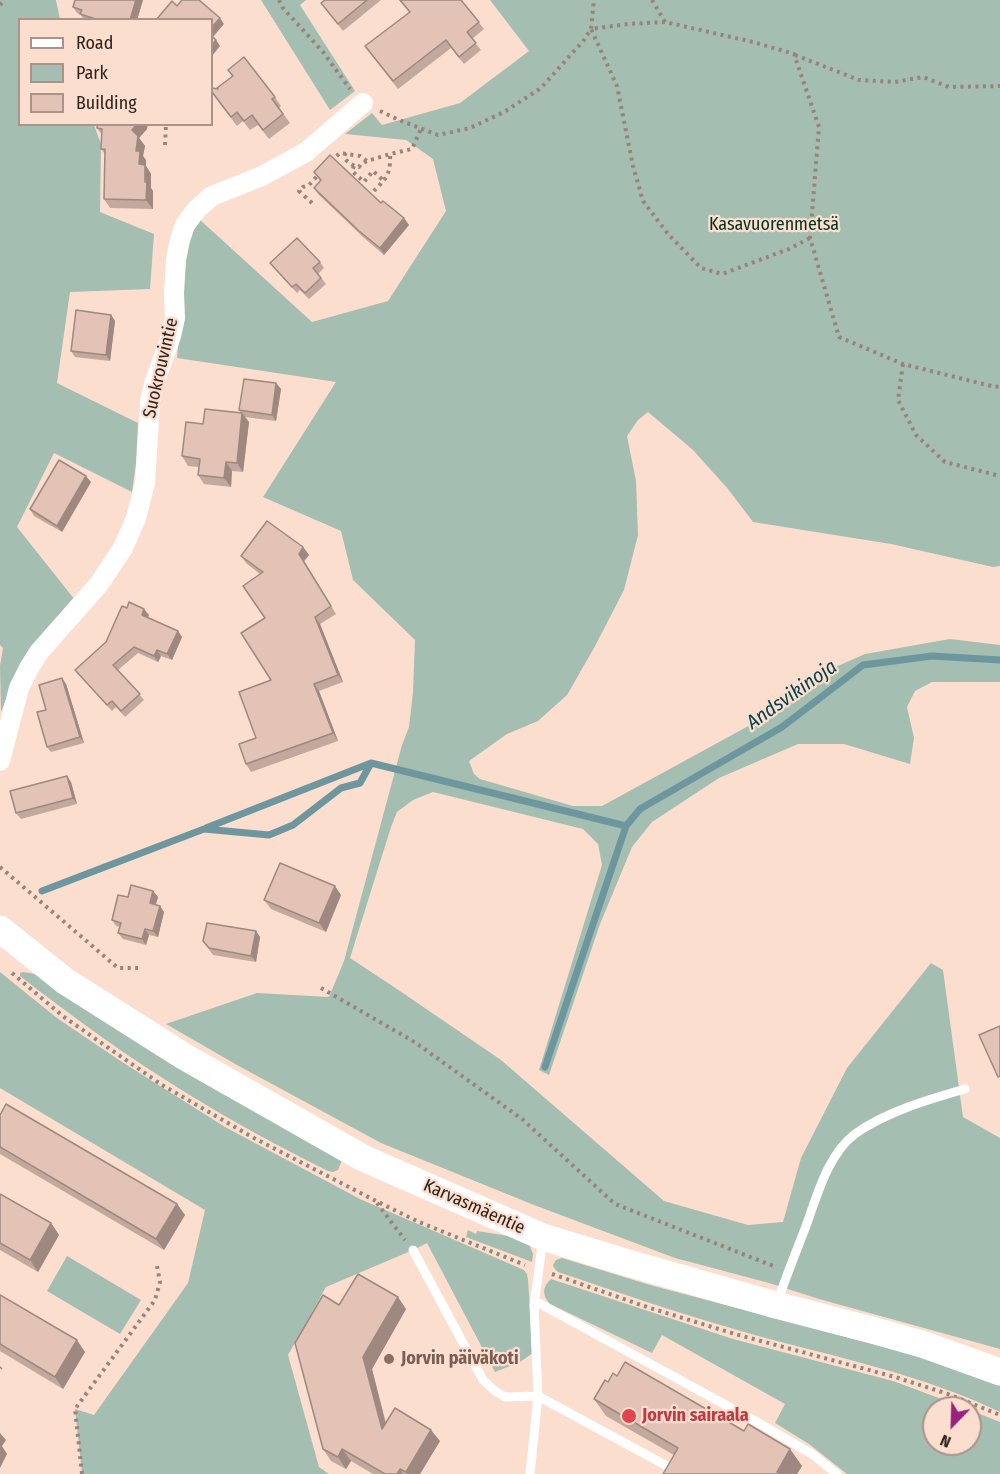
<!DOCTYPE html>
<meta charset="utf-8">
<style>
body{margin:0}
#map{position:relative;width:1000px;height:1474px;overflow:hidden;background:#fcdecf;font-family:"Fira Sans Condensed",sans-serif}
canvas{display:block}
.legend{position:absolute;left:18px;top:18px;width:195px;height:108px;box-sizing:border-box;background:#fcdecf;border:2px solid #aa9388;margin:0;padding:8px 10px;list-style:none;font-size:18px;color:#2e231d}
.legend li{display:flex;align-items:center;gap:12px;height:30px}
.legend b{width:30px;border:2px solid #aa9388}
.north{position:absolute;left:922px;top:1396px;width:60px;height:60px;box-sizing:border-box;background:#fcdecf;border:2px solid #aa9388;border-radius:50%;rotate:203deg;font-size:16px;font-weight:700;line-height:24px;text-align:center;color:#2e231d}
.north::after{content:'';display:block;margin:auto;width:21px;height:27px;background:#98227e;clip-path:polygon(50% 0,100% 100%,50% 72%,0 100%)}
</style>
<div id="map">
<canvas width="1000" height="1474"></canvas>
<ul class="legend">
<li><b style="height:8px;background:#fff"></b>Road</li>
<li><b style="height:16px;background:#a4beb1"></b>Park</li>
<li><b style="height:16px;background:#e2c3b6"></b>Building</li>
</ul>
<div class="north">N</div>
</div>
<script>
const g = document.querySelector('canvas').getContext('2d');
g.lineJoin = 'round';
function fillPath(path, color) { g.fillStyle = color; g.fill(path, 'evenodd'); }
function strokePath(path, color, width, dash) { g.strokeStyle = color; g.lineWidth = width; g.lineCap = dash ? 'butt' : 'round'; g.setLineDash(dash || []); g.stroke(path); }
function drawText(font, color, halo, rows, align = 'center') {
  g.font = font + ' "Fira Sans Condensed",sans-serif'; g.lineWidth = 4.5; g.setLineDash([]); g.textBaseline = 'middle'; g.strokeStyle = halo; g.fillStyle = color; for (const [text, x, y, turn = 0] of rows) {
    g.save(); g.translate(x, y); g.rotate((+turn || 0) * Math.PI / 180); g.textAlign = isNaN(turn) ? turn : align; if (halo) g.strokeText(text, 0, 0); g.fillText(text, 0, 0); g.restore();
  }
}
fillPath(new Path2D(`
 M0 0H56L60 19 20 20V124L94 125 101 144 100 212 154 234 150 289 70 292 57 383 138 423 136 463 132 492 54 453 17 527 75 600 13 682 1 712 0 666 3 648 0 645Z
 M261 0H306L300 5 355 91 330 110Z
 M490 0H1000V566L993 567 891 544 753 522 728 489 693 450 648 412 638 420 627 436 636 481 638 535 624 590 594 648 567 695 538 721 507 734 469 761 474 774 480 779 573 806H602L774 712 831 669 865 654 950 639 1000 645V682H932L915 691 907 707 914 738 910 764 844 744H798L719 778 652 822 632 847 600 924 549 1075 539 1070 602 865 598 844 583 829 433 792 413 800 397 812 391 827 350 958 397 989 501 1060 664 1201 748 1225 783 1222 801 1158 847 1068 931 963 943 970 963 1117 1000 1138V1349L819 1299 769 1283 675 1258 534 1205 381 1143 237 1065 166 1024 257 993 329 997 344 961 402 745 409 727 413 692 415 640 353 580 341 531 263 497 336 382 177 358 181 317 186 246 198 218 312 322 388 301 446 211 433 159 406 140 345 134 372 113 382 125 460 103 529 51Z
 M0 972 57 1018 122 1062 225 1127 360 1199 524 1270 527 1274 528 1280 533 1353 520 1362 495 1372 427 1243 413 1250 326 1287 288 1355 319 1467 329 1474H82L75 1409 94 1415 188 1283 205 1210 0 1088Z
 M23 972 41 975 342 1160 338 1170 333 1172 328 1171C280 1147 233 1122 188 1094 129 1058 74 1018 20 976V973Z
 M468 1230 476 1234 477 1231 515 1237 529 1244 533 1254 532 1262 466 1237Z
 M67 1256 141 1300 120 1334 47 1291Z
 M562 1258 650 1285 914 1355 1000 1385V1412C919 1373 830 1356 744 1332 681 1314 620 1293 558 1272L554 1268 553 1265 556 1260Z
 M551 1279 733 1339 893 1381 966 1408H934V1444H970V1410L1000 1422V1474H847L809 1444 775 1423 785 1404 662 1335 652 1353 550 1304C542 1295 542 1287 551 1279Z`), '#a4beb1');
strokePath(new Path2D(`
 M206 828 371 763
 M42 891 204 829 269 835 293 825 341 788 360 783 371 763 626 826
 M545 1067 626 826 640 809 782 727 863 665 932 656 1000 660`), '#6d969e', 7);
strokePath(new Path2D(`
 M279 0 283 8 323 52 350 89
 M652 0 665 22 753 42 794 54 819 127 810 238 839 337 903 364 995 387 1000 386
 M0 5 4 0
 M665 22 628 24 591 29 617 86 633 166 643 201 668 234 701 268 722 274 789 249 810 238
 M795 55 859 80 895 82 923 77 949 87 1000 86
 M380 111 399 120 438 135 470 128 504 112 541 88 584 40 591 29 594 0
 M165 145 166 124
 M346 153 344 156C346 162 353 166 359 167L361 164 367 161
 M331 161 340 153 360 156 367 161 390 154
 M354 166 352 171 364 182 373 171 384 181
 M370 197V195C385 179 391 177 390 154L412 149 421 129
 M312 203 299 191 303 187 309 185 320 173
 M903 364 898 400 916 435 945 462 1000 476
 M0 867 118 968H138
 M12 973 64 1017 162 1085 252 1137 376 1201 419 1222 525 1265
 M321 988 416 1043 522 1119 615 1204 776 1267
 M377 1203 405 1240
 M552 1274 647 1307 735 1334 895 1377 948 1394 1000 1415
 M0 1368 1 1367
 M82 1474 75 1409 155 1300 160 1282 157 1266`), '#998479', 4, [3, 4.5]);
strokePath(new Path2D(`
 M413 1250 483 1380 495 1391 505 1397 538 1396 667 1466
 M535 1301 757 1422 812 1454 837 1474
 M777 1303C786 1277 796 1252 806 1226 817 1196 828 1154 855 1134 885 1112 930 1099 965 1089
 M530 1474 538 1396 534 1305 543 1239`), '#fff', 9);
strokePath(new Path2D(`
 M0 761 19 688 29 668 39 652 99 584 123 548 136 518 145 483 150 402 154 384 171 336 175 318 174 293 176 260 180 240 185 225 196 210 212 196 262 176 306 152 363 103`), '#fff', 20);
strokePath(new Path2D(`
 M0 929 65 981 185 1057 363 1158 543 1237 628 1263 776 1305 872 1330 925 1345 1000 1372`), '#fff', 27);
fillPath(new Path2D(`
 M143 0 137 20H84L81 15 77 13 73 7Z
 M325 0H381L343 31 321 3Z
 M399 0H461L484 29 472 39 481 50 464 64 451 48 398 89 370 53 409 12Z
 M228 70 275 97 281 106 279 108 290 123 269 139 258 125 250 130 243 121 237 126 212 93 218 89 232 76Z
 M97 128 147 129 139 138 145 146 143 156 146 160V166L151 174V188L153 191V209L110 208 104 199 105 154 101 149 102 135Z
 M314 172 381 203 409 225 384 255 363 237 318 194 314 188 320 181Z
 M320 262 324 268 318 274 326 284 309 299 300 290 297 293 275 269 270 263Z
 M111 315 115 321 110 361 75 357 71 351Z
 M276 383 281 389 276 421 245 417 249 422 243 472 232 471 231 487 204 484 198 475 199 467 188 466 182 456 203 424 241 413 239 410Z
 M91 482 62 532 34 516 30 509Z
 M303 547 309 555 304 561 336 614 320 624 343 682 319 691 338 741 251 772 246 764 256 738 271 680 260 574 246 563 241 556Z
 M149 615 148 617 178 631 182 637 172 660 161 656 158 662 138 653 118 670 144 700 125 717 116 707 112 711 80 676 75 670 106 642Z
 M66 684 84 743 51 752 47 747 46 710Z
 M71 782 77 804 21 819 16 813Z
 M153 891 158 897 156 905 160 906 164 912 158 937 149 935 146 945 123 939 118 933 120 927 116 926 112 920 128 897Z
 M341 895 326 932 271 909 264 900Z
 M256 931 260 937 256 962 213 955 203 941Z
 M0 1115 177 1204 185 1215 164 1250 0 1154Z
 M0 1194 51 1223 59 1235 38 1272 0 1250Z
 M0 1295 85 1352 63 1389 0 1351Z
 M339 1305 406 1309 372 1369 386 1423 440 1441 420 1474H373L351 1461 346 1469 331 1461 323 1449Z
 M617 1376 744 1431 790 1449 802 1466 797 1474H663L674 1455 606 1416 594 1399 608 1382Z`), '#c2a89d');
fillPath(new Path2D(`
 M136 0H143L137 20H130Z
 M220 18 224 24 212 38V27Z
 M216 40 220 46 212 56V45Z
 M137 124H148L147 129 139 138 145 146 143 156 146 160V166L151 174V188L153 191V209L146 200 145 182 136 151 132 130Z
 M404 218 409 225 384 255 380 248Z
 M111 315 115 321 110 361 106 355Z
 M276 383 281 389 276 421 272 415Z
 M242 413 249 422 243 472 237 463Z
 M226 462 232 471 231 487 224 478Z
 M86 476 91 482 62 532 57 526Z
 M303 547 309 555 304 561 336 614 299 554Z
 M144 609 149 615 146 621 142 615Z
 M315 617 320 624 343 682 338 675Z
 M178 631 182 637 172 660 167 654Z
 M157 650 161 656 158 662 154 656Z
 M62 678 66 684 84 743 80 737Z
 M314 684 319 691 338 741 333 733Z
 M67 776 71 782 77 804 73 798Z
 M335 886 341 895 326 932 319 923Z
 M153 891 158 897 154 909 150 903Z
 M160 906 164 912 158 937 153 931Z
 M145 929 149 935 146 945 142 939Z
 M256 931 260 937 256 962 251 956Z
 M177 1204 185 1215 164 1250 156 1239Z
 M51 1223 59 1235 38 1272 30 1260Z
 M398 1297 406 1309 372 1369 390 1441 382 1429 363 1357Z
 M77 1340 85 1352 63 1389 55 1377Z
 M431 1430 440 1441 420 1474H407L406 1472Z
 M0 1433 6 1440 2 1446 7 1454 0 1468Z
 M342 1449 351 1461 346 1469 338 1457Z
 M790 1449 802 1466 797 1474H778L777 1472Z
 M400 1469 403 1474H397Z`), '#9e887f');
const building = new Path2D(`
 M75 0H136L130 20H99L80 14 82 10 73 7Z
 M182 0H199L220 18 212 27V20H156L172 1 177 6Z
 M325 0H367L338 24 321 3Z
 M400 0H461L479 22 467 32 476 43 459 57 446 40 393 81 365 46 410 12Z
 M212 36 216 40 212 45Z
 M244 57 275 97 272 99 283 114 263 130 252 115 244 121 237 112 231 117 212 92V88L218 89 217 88 233 76 228 70Z
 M97 124H137L132 130 138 136 136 151H140L139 164 145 165V182H147L146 200 104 199 105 149H101L102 129 97 128Z
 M330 155 381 203 383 201 404 218 380 248 359 231 314 188 321 180 314 172Z
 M297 238 320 262 313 268 321 278 305 293 296 284 292 287 270 263Z
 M76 310 111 315 106 355 71 351Z
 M244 379 276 383 272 415 239 410Z
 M205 409 242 413 237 463 226 462 224 478 198 475 200 459 182 456 186 422 203 424Z
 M59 460 86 476 57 526 30 509Z
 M267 521 303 547 299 554 331 606 315 617 338 675 314 684 333 733 246 764 239 744 256 738 239 692 271 680 241 633 265 618 243 586 263 572 241 556Z
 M129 602 144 609 142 615 178 631 167 654 157 650 154 656 134 647 113 665 140 694 121 711 112 701 107 705 75 670 106 642 122 606 127 608Z
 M62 678 80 737 47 747 37 712 46 710 39 685Z
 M67 776 73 798 16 813 10 791Z
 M280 863 335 886 319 923 264 900Z
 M131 885 153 891 150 903 160 906 153 931 145 929 142 939 118 933 121 923 112 920 118 895 128 897Z
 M207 923 256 931 251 956 209 948 203 941Z
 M1000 1026V1076L998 1077 979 1035Z
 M6 1104 177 1204 156 1239 0 1147V1115Z
 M0 1194 51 1223 30 1260 0 1243Z
 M358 1274 398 1297 363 1357 382 1429 395 1408 431 1430 406 1472 400 1469 397 1474H385L342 1449 338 1457 323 1449 295 1343 323 1295 339 1305Z
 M0 1295 77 1340 55 1377 0 1344Z
 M625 1362 744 1431 748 1424 790 1449 777 1472 782 1474H663L678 1448 594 1399 605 1380 608 1382 613 1373 617 1376Z`);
fillPath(building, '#e2c3b6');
strokePath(building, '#9e887f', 1.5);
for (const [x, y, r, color] of [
 [389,1359,6,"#8d6e63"],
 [629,1416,8,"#e0444e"]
]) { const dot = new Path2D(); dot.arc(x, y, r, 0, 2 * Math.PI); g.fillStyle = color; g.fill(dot); strokePath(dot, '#fcdecf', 2); }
drawText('18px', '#032', '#fcdecf', [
 ["Kasavuorenmetsä",774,225]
]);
drawText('18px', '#2e231d', '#fcdecf', [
 ["Suokrouvintie",161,368,-77],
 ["Karvasmäentie",474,1207,24]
]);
drawText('bold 18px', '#785e54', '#fcdecf', [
 ["Jorvin päiväkoti",401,1359]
], 'left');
drawText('bold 18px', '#be3a42', '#fcdecf', [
 ["Jorvin sairaala",642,1416]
], 'left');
drawText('italic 20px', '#00434c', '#fcdecf', [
 ["Andsvikinoja",792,695,-35]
]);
</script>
